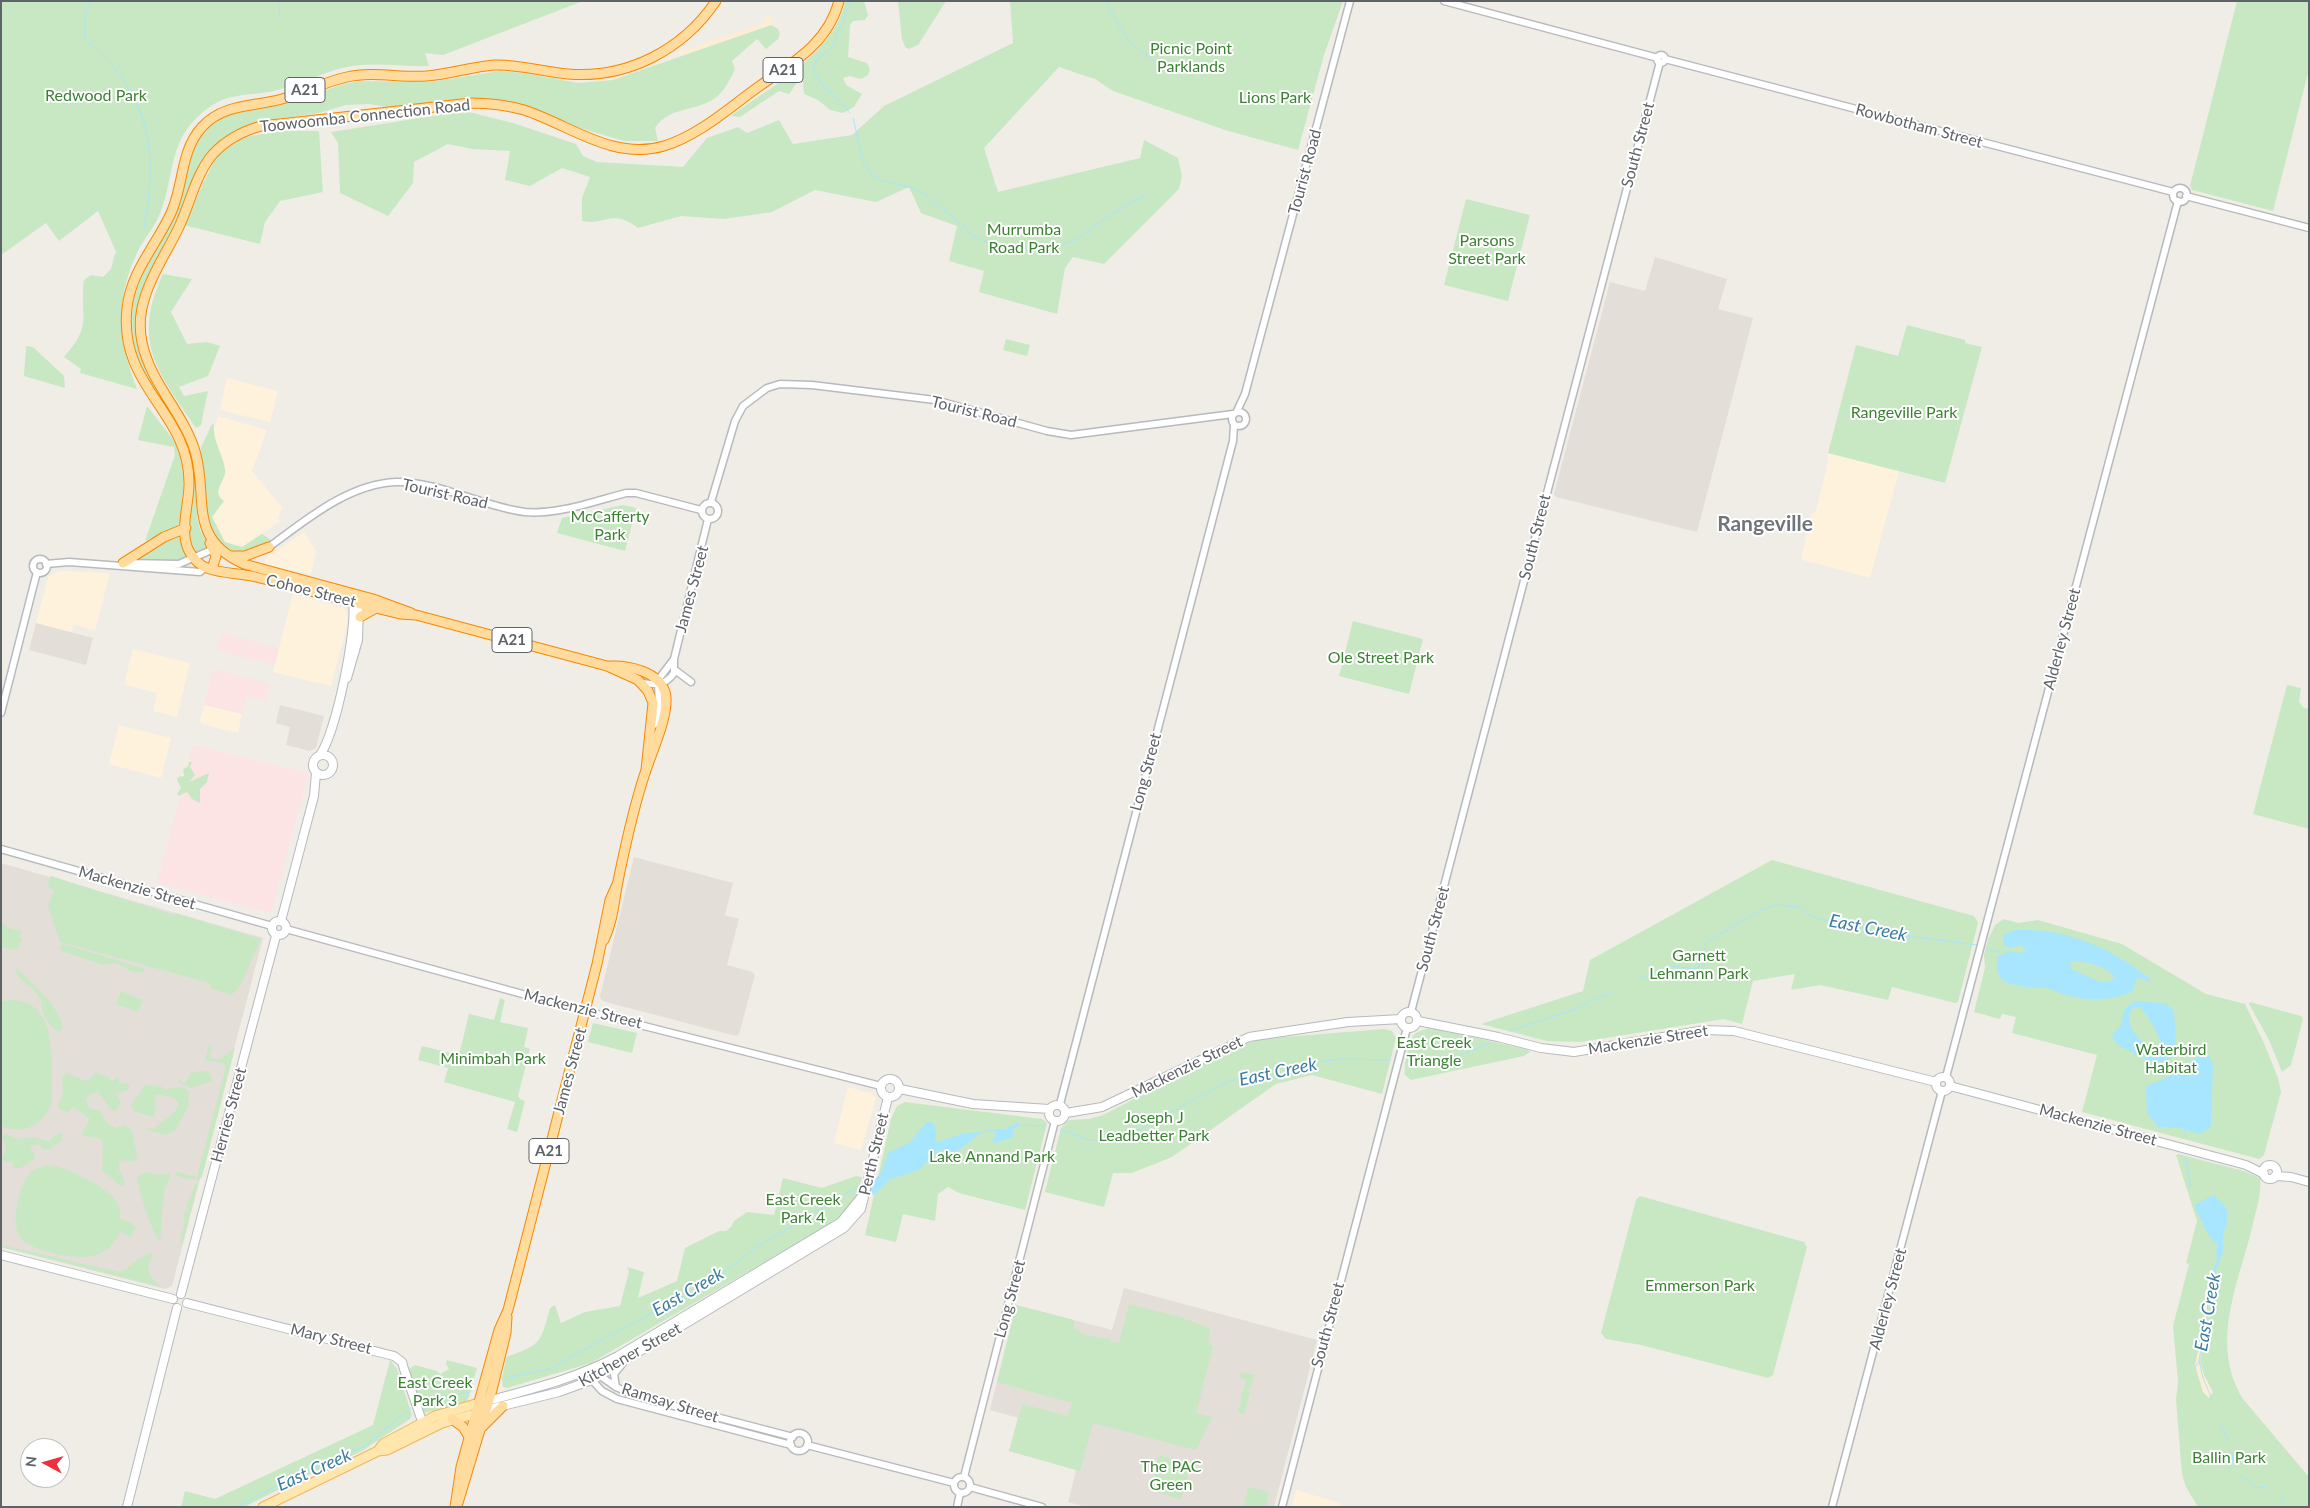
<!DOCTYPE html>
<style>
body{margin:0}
#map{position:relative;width:2310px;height:1508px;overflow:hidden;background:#f0ede6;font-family:Lato,sans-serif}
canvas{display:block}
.frame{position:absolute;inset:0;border:2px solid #5e6367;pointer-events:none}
.north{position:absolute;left:20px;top:1438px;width:50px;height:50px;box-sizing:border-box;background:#fff;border:1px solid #bfc1c2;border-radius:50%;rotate:276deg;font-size:14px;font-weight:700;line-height:20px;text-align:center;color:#5e6367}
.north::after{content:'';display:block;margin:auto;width:18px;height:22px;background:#ed303c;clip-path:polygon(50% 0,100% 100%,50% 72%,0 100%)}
</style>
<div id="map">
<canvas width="2310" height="1508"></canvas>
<div class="frame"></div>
<div class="north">N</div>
</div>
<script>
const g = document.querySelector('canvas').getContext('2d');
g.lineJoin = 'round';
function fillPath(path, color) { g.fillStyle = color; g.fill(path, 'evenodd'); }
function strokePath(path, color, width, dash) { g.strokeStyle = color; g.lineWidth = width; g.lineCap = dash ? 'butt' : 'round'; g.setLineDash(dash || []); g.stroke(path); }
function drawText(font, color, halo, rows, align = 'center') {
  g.font = font + ' Lato,sans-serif'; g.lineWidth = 4; g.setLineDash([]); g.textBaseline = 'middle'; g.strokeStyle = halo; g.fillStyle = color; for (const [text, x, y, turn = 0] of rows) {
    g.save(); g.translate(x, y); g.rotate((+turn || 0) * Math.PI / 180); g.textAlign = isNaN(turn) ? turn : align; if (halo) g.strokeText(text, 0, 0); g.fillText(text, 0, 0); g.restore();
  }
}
fillPath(new Path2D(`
 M227 378 278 391 270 422 220 410Z
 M218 416 267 430 252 471 282 507 278 518 280 521 242 547 225 542 212 517 223 501 219 497 218 490 225 470 213 431Z
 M1828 453 1899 471 1870 578 1803 560 1801 557 1812 514 1816 510 1827 467Z
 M304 532 316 551 311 574 266 565 265 559Z
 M60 571 110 573 95 630 74 625 71 633 36 623 48 578 52 574Z
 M293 594 344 608 347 613 348 621 331 686 273 672Z
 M133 649 190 663 177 717 153 711 157 693 124 684Z
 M204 705 242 714 238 733 202 724 200 720Z
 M119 725 171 738 161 778 109 764Z
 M848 1087 873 1094 876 1098 861 1150 834 1143Z
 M1296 1490 1340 1503 1339 1507H1292Z`), '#fef2dd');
fillPath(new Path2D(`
 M1655 257 1727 279 1718 309 1753 318 1697 532 1556 497 1554 494 1610 282 1645 291Z
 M36 623 93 638 86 665 29 650Z
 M280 705 324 716 316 748 310 751 286 745 290 727 276 723Z
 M634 857 733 883 725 915 739 919 727 965 752 972 755 975 739 1034 736 1036 602 1001 600 996Z
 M1 863 263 938 172 1286 165 1289 1 1247Z
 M1124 1288 1317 1340 1274 1507H1086L1068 1502 1076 1470 1009 1451 1018 1418 990 1410 1016 1305 1112 1330Z`), '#e3ded7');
fillPath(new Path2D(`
 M222 633 279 648 275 665 217 651Z
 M213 669 270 683 265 701 247 696 242 714 204 705Z
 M193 745 305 772 308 775 271 913 157 883Z`), '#fce4e5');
fillPath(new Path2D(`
 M1 1H583L443 55 425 53 429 66C407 67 384 63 361 65 331 67 306 83 278 90 260 95 240 93 222 100 208 106 196 117 187 129 168 156 172 193 156 222 150 233 141 243 136 255 115 302 118 339 137 389L80 373 81 369 64 357C94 324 79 317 84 280L91 275 103 277 111 269 115 253 117 254 98 211 59 241 46 223 1 255Z
 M845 1H864L868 15 865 20 853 21 850 25 848 57 867 63 870 70 868 75 861 79 850 76 843 78 846 85 862 94 854 107 843 113 830 110 818 100 804 94 803 81 800 78 789 94 779 91 740 117 731 116C772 86 834 54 845 1Z
 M898 1H946L918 45 909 49 905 47 902 39Z
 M1010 1H1343L1324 55 1298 150 1228 131 1113 91 1095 79 1059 67 984 148 998 192 1140 158 1144 140 1178 158 1182 176 1179 189 1104 264 1073 257 1065 268 1057 314 979 292 984 271 949 261 957 226 921 213 909 187 876 202 815 190 772 212 724 219 681 216 638 228C611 208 606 226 582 221V198L590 177 562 168 530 186 505 180 510 151 472 149 448 144 414 162 413 183 388 216 340 193 338 143 331 132 465 111 513 123 576 144 583 156 597 162 683 167 707 138 738 127 747 133 779 120 793 144 852 135 884 106 1013 43Z
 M2237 1H2309V69L2273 211 2192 190 2190 186Z
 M771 25 778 29 780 34 778 39 766 49 757 39 732 61 735 69C730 80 723 94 712 100 692 112 669 107 655 128L658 141H624L583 129 517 103 474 98 388 107 369 104 346 105 319 113 261 121 229 134 212 147 197 169 175 225 144 286 138 308 137 337 186 437C148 387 120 349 137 284L195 145 209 127 226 115 282 105 343 84 360 81 430 82 500 71 525 73 578 83 613 80Z
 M284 131H319L323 192 280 201 265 222 260 244 184 225 216 156 242 137Z
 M1466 199 1530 215 1508 301 1444 285Z
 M163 274 192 279 171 312 187 344 207 342 220 346 208 376 179 387 184 396 208 391 201 425 196 428C158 372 131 342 163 274Z
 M1907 325 1965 340V343L1982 347 1945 483 1828 453 1856 345 1898 356Z
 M1006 339 1030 345 1027 356 1003 350Z
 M26 346 33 347 64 376 65 388 24 376Z
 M147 406 175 442 180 454 184 478 180 522 177 527 145 541 175 455 174 447 138 440Z
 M214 424C212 440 223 454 225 469 227 481 210 491 224 501L212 517 225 542 242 547 262 534 271 540C263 545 255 551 247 553 204 564 199 476 201 450 201 445 209 433 211 425Z
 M194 477H195L197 517 200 530 210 547 196 555 189 535Z
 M623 505 636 508 625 551 557 533 562 518Z
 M182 533 190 558 176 561 132 560 166 538Z
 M1353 621 1423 639 1409 694 1339 676Z
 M2287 685 2301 688 2299 702 2304 708 2309 709V829L2253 814Z
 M189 762H192L190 767 195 775 189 782 209 773 207 782 200 789V803L192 799 187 792 178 796 177 794 181 788 177 780 178 777 184 776 183 769 188 767Z
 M1772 860 1974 916 1978 923 1958 1002 1955 1003 1892 987 1888 1000 1820 985 1791 990 1795 974 1753 981 1742 1024 1724 1019 1581 1042 1547 1041 1481 1024 1583 991 1590 960Z
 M51 876 174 915 175 913 261 939 239 988 231 995 210 988V983L60 942 48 906 54 890 47 887Z
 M2004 919 2018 923 2038 920 2122 944 2206 994 2245 1004 2263 1041 2278 1078 2281 1092 2264 1155 2259 1159 2082 1112 2097 1055 2012 1033 2016 1017 2002 1014 2000 1019 1974 1012 1985 968 1984 955 1988 940 1995 925Z
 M1 922 8 928 22 931 19 937 22 939 17 950 2 947Z
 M63 944 146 969 141 973 133 972 116 963 104 965 61 951 60 946Z
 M17 968C28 978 70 1017 61 1032 52 1030 43 1017 42 1008 41 1003 42 1001 39 997 33 986 20 982 15 971Z
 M121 991 143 1000 138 1012 116 1004Z
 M500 998 505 1000 500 1022 528 1028 524 1047 530 1049 518 1096 520 1099 525 1101 517 1132 507 1129 515 1102 444 1082 448 1068 418 1060 422 1046 459 1055 469 1014 494 1020Z
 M10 1000C60 999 51 1067 52 1100 46 1124 24 1136 1 1126V1002Z
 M2250 1002 2301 1016 2303 1019 2291 1065 2282 1072 2269 1040 2249 1004Z
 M593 1023 637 1033 632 1053 588 1042Z
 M1429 1028 1526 1049 1530 1052 1524 1056 1411 1080 1405 1075C1403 1068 1409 1041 1414 1035 1417 1031 1424 1030 1429 1028Z
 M1384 1029 1392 1031 1396 1038 1382 1094 1312 1075 1276 1084 1172 1157 1132 1173H1113L1104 1207 1045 1192 1061 1128 1069 1120 1089 1119 1103 1115 1220 1055 1259 1039Z
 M209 1044 212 1046 209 1055 213 1059H220L235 1048 202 1177 199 1180 183 1178 175 1174 177 1172 197 1177 226 1067 223 1063 205 1060Z
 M204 1071 209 1072 212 1081 191 1088 178 1082 179 1080 185 1083 191 1073Z
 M67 1073 86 1081 96 1073 107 1076 112 1081 119 1076V1084L125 1083 130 1086 127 1090 116 1094 121 1101 116 1111 110 1108 98 1092 88 1095 86 1100 89 1108 99 1110 107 1123 116 1128 125 1125 132 1130 137 1157 133 1161 123 1160 119 1163V1170L125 1181 122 1187 102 1170 103 1143 101 1139 81 1135 90 1119 74 1107 67 1112 57 1107 63 1093 62 1078Z
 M145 1085 160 1086 166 1090C173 1087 184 1085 189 1092L188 1107 175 1130 166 1135 147 1130 146 1128 153 1129 176 1111 179 1103C173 1097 163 1094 155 1095V1112L153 1117 134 1111 131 1105Z
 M905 1102 1042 1119 1047 1123 1025 1210 959 1193 948 1187 938 1194 935 1221 903 1214 896 1242 865 1235 891 1119 897 1106Z
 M59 1133 63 1135 62 1140 48 1150 43 1149 39 1144 32 1146 30 1150 34 1153 35 1158 21 1168H14L12 1161 5 1163 2 1159 6 1147 2 1138 4 1134 18 1139 32 1137 49 1141Z
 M2178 1154 2244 1171 2260 1178C2262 1193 2256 1210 2253 1224 2239 1283 2209 1342 2243 1399L2309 1477V1507H2198L2186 1487 2182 1474 2176 1400 2178 1382 2173 1326 2189 1264 2186 1263 2197 1221 2176 1155Z
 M48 1165C67 1167 128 1193 120 1218L136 1226 131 1237 120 1232C115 1242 107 1252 96 1255 79 1261 30 1252 20 1237 10 1224 19 1183 31 1172 36 1168 42 1166 48 1165Z
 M145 1172 159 1175 171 1173 164 1192 160 1241C153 1237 138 1188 137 1178Z
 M856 1176 862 1177C857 1199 847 1211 830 1224L591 1363 507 1388 503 1387 502 1379 506 1357C542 1344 540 1344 550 1308L555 1305 561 1323 585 1312 620 1306 629 1271 627 1267 644 1272 638 1298 677 1281 685 1248 719 1231H726L731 1227 734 1221 747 1212 774 1215 783 1178 822 1188Z
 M198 1184 182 1245 180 1243 185 1221 183 1215 188 1209 186 1205 192 1194 194 1185Z
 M1640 1196 1804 1242 1807 1247 1773 1375 1768 1378 1641 1345 1606 1339 1601 1333 1636 1200Z
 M1 1245 120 1272C131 1267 141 1254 153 1253 145 1270 147 1274 161 1287L1 1247Z
 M1129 1304 1180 1317 1210 1328 1208 1344 1213 1346 1196 1413 1212 1417 1196 1450 1093 1423 1080 1471 1009 1451 1022 1404 1068 1416 1072 1403 997 1382 1016 1305 1074 1320V1327C1080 1335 1101 1340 1111 1338L1110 1341 1119 1343Z
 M390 1360 397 1369 412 1415 410 1419 362 1451 302 1478 244 1507H181L185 1491 215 1499 373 1425Z
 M447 1360 477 1368 469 1397 465 1403 424 1413 409 1372 410 1368 415 1365 437 1371 440 1374 449 1369 446 1364Z
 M1241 1372 1255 1375 1251 1388 1247 1390 1250 1392 1244 1414 1238 1412 1246 1380 1240 1378Z
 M1159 1455 1191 1464 1181 1500 1153 1490V1477Z
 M1248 1487 1269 1492 1266 1507H1244Z`), '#c8e8c3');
fillPath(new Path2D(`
 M769 15 774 22 771 25 680 56 678 52 764 23 762 18Z
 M2213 1274 2200 1361 2204 1375 2213 1392 2209 1398 2203 1392 2195 1365 2204 1323 2205 1292Z`), '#fbedd6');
fillPath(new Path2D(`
 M2015 930C2067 928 2111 948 2150 979V982L2137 977 2132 992C2103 1003 2078 1001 2050 989 2046 987 2039 988 2035 988 2024 987 2014 985 2004 982L1997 972V957L2009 951 2019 953 2027 951 2021 945 2010 948 2004 945 2003 935ZM2079 961C2089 963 2109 967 2114 977L2110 982H2101L2071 969 2070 962Z
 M2134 1001 2165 1003 2174 1011 2176 1050 2175 1055C2159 1068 2147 1060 2132 1052 2123 1047 2115 1046 2112 1035L2121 1025 2124 1010ZM2140 1007C2148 1016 2167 1045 2162 1056H2157C2147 1047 2118 1022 2133 1008Z
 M2201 1055 2209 1056 2213 1065 2211 1127 2199 1134 2179 1128 2158 1127 2147 1113 2146 1086 2168 1077Z
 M927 1122H932C936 1128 937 1132 935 1139L938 1142 964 1133 982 1132 959 1150 954 1152 939 1150 919 1170 890 1179 874 1195 869 1193 873 1179 880 1175 889 1152 909 1143Z
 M1019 1122V1126L1013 1129V1137L994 1143 992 1140 997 1134 991 1129H1005Z
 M2214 1195 2227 1209V1223L2223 1235V1252L2213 1279 2212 1273 2217 1261 2216 1251 2218 1246 2208 1234 2194 1205Z`), '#a8e5ff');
strokePath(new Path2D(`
 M91 1 85 17V40C149 90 159 150 144 227
 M279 1 280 19
 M1106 1C1126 42 1130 46 1168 69
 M850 113C839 96 820 89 813 69L817 60 833 46 850 1
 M853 118 864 164 872 174 883 181 913 188 924 194 965 227 972 236 992 244 1031 249 1059 246 1075 240 1111 214 1146 195
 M1983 947 2000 953
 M1638 980 1651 974 1668 978 1669 967 1672 966 1696 969 1703 964 1706 942 1763 909 1777 905 1799 907 1812 917 1883 933 1977 945
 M1510 1031 1573 1010 1611 992
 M1407 1060 1447 1061 1490 1043
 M1021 1125 1045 1126
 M1061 1130 1088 1140H1111L1133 1133 1222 1085 1246 1075 1290 1066 1339 1059 1391 1060
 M2184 1131 2186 1137
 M982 1132 993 1130
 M2185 1156 2191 1186
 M2196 1367 2199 1361
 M506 1378 549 1369 718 1277 754 1249 860 1185
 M2211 1397 2203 1378 2199 1360 2207 1321 2208 1293 2213 1274
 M421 1404 436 1398 469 1392
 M2221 1424 2228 1439
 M2232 1463 2233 1453
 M2239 1477 2250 1480 2256 1488 2267 1486
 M2282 1495V1507
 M236 1507 320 1464 364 1447 411 1408`), '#a8e5ff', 1);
const tertiary = new Path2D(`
 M1444 1 1658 58
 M1657 59a4 4 0 1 1 8 0a4 4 0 1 1-8 0Z
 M1665 59 2173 192
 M2173 195a7 7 0 1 1 14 0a7 7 0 1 1-14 0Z
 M2186 196 2309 228
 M1237 411 1245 394 1350 1
 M1232 419a7 7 0 1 1 14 0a7 7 0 1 1-14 0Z
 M711 502 735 421 743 406 767 388 780 384 812 385 935 400 1047 431 1071 435 1233 414
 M702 511a8 8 0 1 1 16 0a8 8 0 1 1-16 0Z
 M269 547C306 520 348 484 396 482 439 481 483 507 525 512 557 515 595 501 626 493H636L701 510
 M33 566a7 7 0 1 1 14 0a7 7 0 1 1-14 0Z
 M124 563 179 564 216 548
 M46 564 69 562 200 572 206 567
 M675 670 691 682
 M641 683C655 685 665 686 674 673V659
 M1 713 37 572
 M651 727 655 724 659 710 658 680 674 659 708 519
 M1 849 272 926
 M286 929 577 1009 881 1086
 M1411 1012 1660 62
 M1946 1077 2178 201
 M1060 1104 1233 441 1234 425
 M616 1387 614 1374 623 1363
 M790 1442a9 9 0 1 1 18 0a9 9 0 1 1-18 0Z
 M791 1445 617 1399 602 1391 592 1380V1370L616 1387 636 1396 793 1437
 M807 1445 954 1483
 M954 1485a8 8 0 1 1 16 0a8 8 0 1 1-16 0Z
 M964 1477 1055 1121
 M970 1487 1042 1507
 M957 1507 960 1493
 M1282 1507 1407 1028
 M1832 1507 1942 1091`);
const secondary = new Path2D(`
 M347 678 358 640 359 604
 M313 765a10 10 0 1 1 20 0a10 10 0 1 1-20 0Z
 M320 755C336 733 357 630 353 602
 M272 928a7 7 0 1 1 14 0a7 7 0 1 1-14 0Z
 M281 921 314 796 316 773
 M1401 1020a8 8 0 1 1 16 0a8 8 0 1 1-16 0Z
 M1418 1021 1498 1037 1541 1048 1574 1052 1705 1030 1734 1031 1936 1082
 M1936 1084a7 7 0 1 1 14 0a7 7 0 1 1-14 0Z
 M881 1088a9 9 0 1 1 18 0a9 9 0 1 1-18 0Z
 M1950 1086 2246 1165 2264 1174
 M900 1089 973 1104 1049 1109
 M1049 1113a8 8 0 1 1 16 0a8 8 0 1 1-16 0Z
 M1066 1113 1102 1107 1249 1037 1348 1022 1401 1019
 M2263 1172a7 7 0 1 1 14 0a7 7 0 1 1-14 0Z
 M2275 1176 2291 1177 2309 1182
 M1 1255 173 1299
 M181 1294 276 936
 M187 1303 394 1356 402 1362 404 1369 424 1427
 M484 1402C531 1389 575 1379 618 1356L841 1222 862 1196
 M486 1410 559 1392 592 1380 844 1228 861 1209 888 1097
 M127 1507 177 1308`);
const primary = new Path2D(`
 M378 1451 383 1444 435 1416 479 1403
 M263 1507 378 1451 387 1450 442 1423 482 1412`);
const trunk = new Path2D(`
 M210 543 216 556 212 569
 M231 556H245L269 547
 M123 563 164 537 186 528
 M411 613 373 599 244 564C186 538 209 497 195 451 183 412 150 383 142 342 139 328 140 312 145 297 152 273 167 252 178 229 190 205 195 175 213 154 226 140 243 131 261 126L471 103C489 103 506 105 524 110 570 125 613 161 664 146 700 135 731 106 761 85 794 62 828 43 839 1
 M360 617 376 608
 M646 770 653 703 648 691 638 680 607 666 416 615 400 614C351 602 304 589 256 577 240 573 222 574 207 568 199 565 193 558 189 551 179 531 189 505 189 484 190 412 118 388 127 308 131 271 156 246 171 213 184 185 180 151 202 127 224 103 254 107 282 99 304 93 324 82 347 77 373 71 400 78 427 76 450 74 471 67 494 65 519 64 543 72 568 74 627 79 683 50 716 1
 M604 940C613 921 614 902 618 881 625 847 635 802 646 770 652 752 671 710 665 692 659 672 629 665 610 666
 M452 1419 463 1427 469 1437
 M481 1428 503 1406
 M458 1503 492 1390 506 1333 507 1317
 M455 1507 461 1467 499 1330 508 1310 597 964 610 900 618 882`);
strokePath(tertiary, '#b7babd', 9);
strokePath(secondary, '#b5babe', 10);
strokePath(primary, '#f4b45b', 11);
strokePath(trunk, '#f78700', 11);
strokePath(tertiary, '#fff', 6);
strokePath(secondary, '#fff', 8);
strokePath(primary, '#ffe6ad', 9);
strokePath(trunk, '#ffdc9e', 9);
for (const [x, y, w] of [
 [783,70,40],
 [305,90,40],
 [512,640,40],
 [549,1151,40]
]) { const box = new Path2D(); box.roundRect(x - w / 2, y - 12.5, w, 25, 4); g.fillStyle = '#fff'; g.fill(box); strokePath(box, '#5e6367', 1); }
drawText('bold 15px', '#5e6367', null, [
 ["A21",783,70],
 ["A21",305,90],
 ["A21",512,640],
 ["A21",549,1151]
]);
drawText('16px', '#3a8232', '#fff', [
 ["Picnic Point",1191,49],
 ["Parklands",1191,67],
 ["Redwood Park",96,96],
 ["Lions Park",1275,98],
 ["Murrumba",1024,230],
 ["Road Park",1024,248],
 ["Parsons",1487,241],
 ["Street Park",1487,259],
 ["Rangeville Park",1904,413],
 ["McCafferty",610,517],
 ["Park",610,535],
 ["Ole Street Park",1381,658],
 ["Garnett",1699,956],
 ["Lehmann Park",1699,974],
 ["East Creek",1434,1043],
 ["Triangle",1434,1061],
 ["Waterbird",2171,1050],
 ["Habitat",2171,1068],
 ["Minimbah Park",493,1059],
 ["Joseph J",1154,1118],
 ["Leadbetter Park",1154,1136],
 ["Lake Annand Park",992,1157],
 ["East Creek",803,1200],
 ["Park 4",803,1218],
 ["Emmerson Park",1700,1286],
 ["East Creek",435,1383],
 ["Park 3",435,1401],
 ["Ballin Park",2229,1458],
 ["The PAC",1171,1467],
 ["Green",1171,1485]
]);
drawText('16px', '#5e6367', '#fff', [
 ["Toowoomba Connection Road",365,116,-6],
 ["Rowbotham Street",1919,126,15],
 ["South Street",1638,145,-75],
 ["Tourist Road",1305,172,-75],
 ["Tourist Road",974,412,14],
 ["Tourist Road",445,494,13],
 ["South Street",1535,537,-76],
 ["James Street",692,589,-75],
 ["Cohoe Street",311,591,14],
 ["Alderley Street",2062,639,-75],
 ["Long Street",1146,772,-75],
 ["Mackenzie Street",137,888,16],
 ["South Street",1433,929,-75],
 ["Mackenzie Street",583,1009,14],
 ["Mackenzie Street",1648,1040,-9],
 ["Mackenzie Street",1187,1067,-26],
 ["James Street",570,1071,-75],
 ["Herries Street",229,1115,-75],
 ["Mackenzie Street",2098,1125,15],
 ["Perth Street",874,1154,-77],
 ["Long Street",1010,1299,-75],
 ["Alderley Street",1888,1299,-75],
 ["South Street",1328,1325,-75],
 ["Mary Street",331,1339,14],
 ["Kitchener Street",630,1355,-29],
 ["Ramsay Street",670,1403,17]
]);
drawText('italic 18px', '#3b7ca3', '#fff', [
 ["East Creek",1868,928,11],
 ["East Creek",1278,1072,-12],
 ["East Creek",688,1292,-30],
 ["East Creek",2208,1312,-80],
 ["East Creek",314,1470,-24]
]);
drawText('bold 21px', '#6f7579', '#fff', [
 ["Rangeville",1765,524]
]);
</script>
